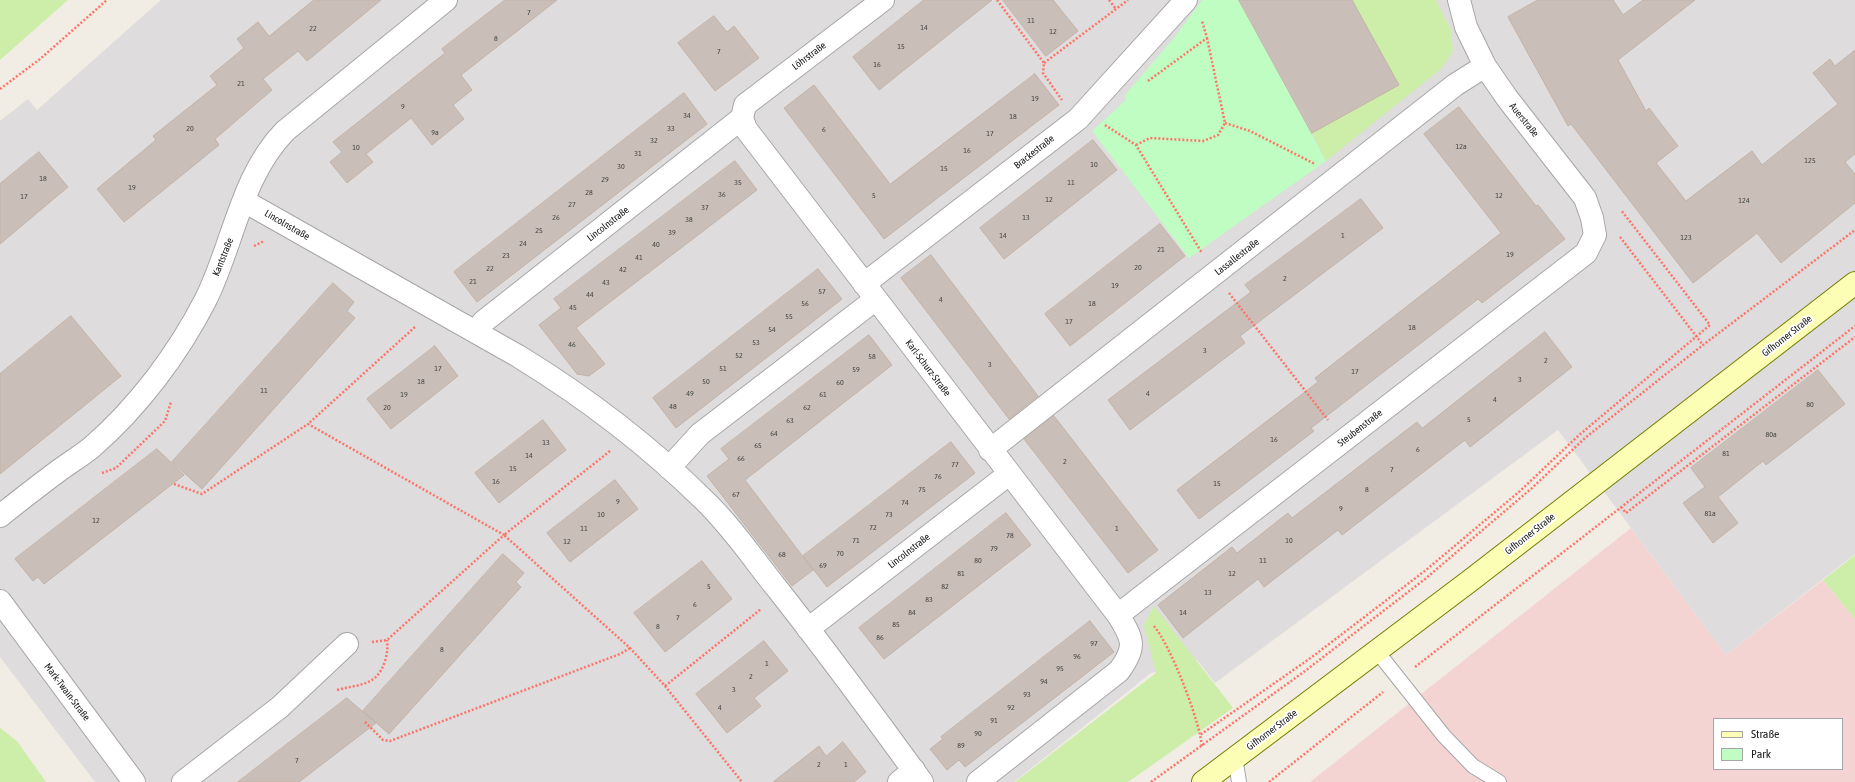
<!DOCTYPE html>
<meta charset="utf-8">
<style>
body{margin:0}
#map{position:relative;width:1855px;height:782px;overflow:hidden;background:#f1ede5;font-family:"Asap Condensed",sans-serif}
canvas{display:block}
.legend{position:absolute;left:1713px;top:718px;width:130px;height:52px;box-sizing:border-box;background:#fff;border:1px solid #a6a6a6;margin:0;padding:5px 7px;list-style:none;font-size:12px;color:#202020}
.legend li{display:flex;align-items:center;gap:8px;height:20px}
.legend b{width:20px;border:1px solid #a6a6a6}
</style>
<div id="map">
<canvas width="1855" height="782"></canvas>
<ul class="legend">
<li><b style="height:5px;background:#fcfeb6"></b>Straße</li>
<li><b style="height:11px;background:#c0fdc3"></b>Park</li>
</ul>
</div>
<script>
const g = document.querySelector('canvas').getContext('2d');
g.lineJoin = 'round';
function fillPath(path, color) { g.fillStyle = color; g.fill(path, 'evenodd'); }
function strokePath(path, color, width, dash) { g.strokeStyle = color; g.lineWidth = width; g.lineCap = dash ? 'butt' : 'round'; g.setLineDash(dash || []); g.stroke(path); }
function drawText(font, color, halo, rows, align = 'center') {
  g.font = font + ' "Asap Condensed",sans-serif'; g.lineWidth = 3.5; g.setLineDash([]); g.textBaseline = 'middle'; g.strokeStyle = halo; g.fillStyle = color; for (const [text, x, y, turn = 0] of rows) {
    g.save(); g.translate(x, y); g.rotate((+turn || 0) * Math.PI / 180); g.textAlign = isNaN(turn) ? turn : align; if (halo) g.strokeText(text, 0, 0); g.fillText(text, 0, 0); g.restore();
  }
}
fillPath(new Path2D(`
 M161 0H1855V554L1726 655 1558 430 1215 683 1197 660 1151 673 1014 782H95L0 657V121L28 99 37 110Z`), '#dedcdc');
fillPath(new Path2D(`
 M1631 528 1726 655 1823 580 1855 619V782H1310ZM1714 719H1842V769H1714Z`), '#f3d4d3');
fillPath(new Path2D(`
 M0 0H68L0 60Z
 M1352 0H1436L1451 30 1453 51 1441 69 1326 161 1312 133 1399 85Z
 M1855 555V619L1823 580Z
 M1154 606 1233 708 1128 782H1015L1156 673 1144 625Z
 M0 728 17 741 46 782H0Z`), '#cceea8');
fillPath(new Path2D(`
 M1202 0H1239L1326 161 1189 258 1092 131 1126 100 1125 95 1173 39Z`), '#c0fdc3');
const building = new Path2D(`
 M314 0H381L307 61 298 51 263 79 272 90 215 139 219 145 124 222 97 189 156 140 153 136 217 85 210 76 244 48 237 39 258 22 269 36Z
 M505 0H557L461 75 472 90 453 105 464 119 432 145 411 118 366 154 373 162 347 183 330 162 342 152 333 142 445 53 442 49Z
 M924 0H992L879 90 853 57Z
 M1003 0H1053L1078 31 1046 56Z
 M1239 0H1352L1399 85 1312 133Z
 M1538 0H1613L1623 15 1643 0H1695L1618 60 1646 111 1649 108 1678 146 1656 163 1686 201 1752 151 1762 165 1838 104 1813 73 1830 59 1835 66 1855 50V154L1845 162 1855 174V203L1781 263 1757 233 1693 283 1571 124 1568 126 1508 17Z
 M714 16 727 32 734 26 759 58 715 91 678 43Z
 M1035 74 1059 105 884 239 784 108 814 85 890 184Z
 M684 93 707 124 477 302 454 272Z
 M1459 107 1536 206 1538 205 1565 239 1482 303 1478 299 1311 428 1314 431 1199 519 1177 490 1318 382 1315 378 1501 233 1424 134Z
 M1093 140 1117 170 1004 259 980 228Z
 M39 152 68 187 0 244V184Z
 M735 161 757 190 576 328 605 364 589 376 577 374 539 325 561 308 554 299Z
 M1361 199 1383 228 1240 336 1245 343 1130 430 1108 400 1251 292 1245 285Z
 M1160 224 1185 256 1070 346 1045 314Z
 M931 255 1038 396 1009 419 901 278Z
 M818 269 842 299 676 428 653 398Z
 M333 283 354 302 347 311 355 318 202 489 172 462Z
 M71 316 121 376 0 474V374Z
 M1545 332 1572 367 1470 447 1465 440 1342 535 1338 530 1264 587 1258 579 1183 638 1158 605 1232 547 1237 553 1288 513 1292 518 1417 422 1422 428Z
 M869 335 892 365 745 480 813 570 792 586 707 476 729 459 721 449Z
 M435 346 458 376 391 429 367 399Z
 M1818 370 1845 404 1766 465 1763 461 1718 497 1738 523 1713 543 1683 503 1705 487 1691 468Z
 M1054 416 1158 550 1128 573 1024 439Z
 M543 420 566 450 499 503 475 473Z
 M951 442 975 473 827 587 803 556Z
 M157 449 184 475 44 584 38 577 33 581 15 559Z
 M615 480 638 509 570 562 547 533Z
 M1006 513 1031 545 884 659 859 628Z
 M503 554 524 573 516 582 521 587 389 734 363 711Z
 M702 561 732 599 665 652 634 613Z
 M1090 621 1114 652 965 767 959 760 947 770 930 749 943 739 941 737Z
 M764 641 788 671 754 698 761 706 727 733 696 694Z
 M347 698 376 723 299 782H238Z
 M843 742 866 772 854 782H773L819 746 826 756Z`);
fillPath(building, '#c9bfb8');
strokePath(building, '#c4b3a6', 1);
const service = new Path2D(`
 M1376 650 1444 736 1473 766 1499 782
 M1235 757 1239 782`);
const minor = new Path2D(`
 M742 118 746 129 1118 615C1133 639 1137 647 1119 671L978 782
 M742 118 745 105 883 0
 M244 201 518 356C585 397 648 445 704 500 731 526 752 557 775 586 826 650 874 716 922 782
 M864 284 1078 119 1186 0
 M476 331 483 322 742 118
 M990 450 1455 85 1485 66
 M669 468 700 434 876 299
 M0 516C19 501 38 486 57 472 69 463 81 456 92 447 138 407 178 354 206 299 233 245 241 176 285 131L446 0
 M0 601 134 782
 M1118 615 1586 253 1595 235 1592 218 1585 198 1507 98 1485 66 1466 27 1459 0
 M808 629 1009 474
 M183 782 280 707 347 644
 M899 782 914 770`);
const secondary = new Path2D(`
 M1203 782 1471 580 1855 283`);
strokePath(service, '#a7a7a7', 16);
strokePath(minor, '#a7a7a7', 24);
strokePath(secondary, '#727d00', 24);
strokePath(new Path2D(`
 M997 0 1044 63 1043 73 1062 100
 M1109 0 1116 9
 M1044 63 1128 0
 M1148 81 1207 38 1202 21
 M0 89 40 59 107 0
 M1225 123 1250 131 1315 164
 M1105 125 1136 145 1202 253
 M1136 145 1150 138 1203 141 1218 135 1225 123 1207 38
 M1620 237 1703 345
 M254 246 264 241
 M1229 293 1328 420
 M610 451 504 535 630 648 665 686 742 782
 M102 473 116 468 165 421 171 402
 M174 484 202 494 308 424
 M1621 507 1626 513 1855 337
 M1154 626C1171 647 1194 708 1200 735
 M372 642 387 640 504 535 308 424 415 327
 M1415 667 1855 326
 M665 686 761 609
 M337 690C358 684 377 687 385 661 387 654 388 648 387 640
 M365 722 383 740 390 741 620 654 630 648
 M1202 746 1200 735 1312 657 1426 570 1520 491 1578 436 1710 325 1621 210
 M1151 782 1305 671 1425 579 1532 488 1585 438 1703 345 1855 230
 M1269 782 1383 692`), '#ff7468', 2.5, [2, 2]);
strokePath(service, '#fff', 14);
strokePath(minor, '#fff', 22);
strokePath(secondary, '#fcfeb6', 22);
drawText('8px', '#4a4846', null, [
 ["7",529,12],
 ["11",1031,20],
 ["14",924,27],
 ["22",313,28],
 ["12",1053,31],
 ["8",496,38],
 ["15",901,46],
 ["7",719,51],
 ["16",877,64],
 ["21",241,83],
 ["19",1035,98],
 ["9",403,106],
 ["34",687,115],
 ["18",1013,116],
 ["20",190,128],
 ["33",671,128],
 ["6",824,129],
 ["9a",435,132],
 ["17",990,133],
 ["32",654,140],
 ["12a",1461,146],
 ["10",356,147],
 ["16",967,150],
 ["31",638,153],
 ["125",1810,160],
 ["10",1094,164],
 ["30",621,166],
 ["15",944,168],
 ["18",43,178],
 ["29",605,179],
 ["35",738,182],
 ["11",1071,182],
 ["19",132,187],
 ["28",589,192],
 ["36",722,194],
 ["5",874,195],
 ["12",1499,195],
 ["17",24,196],
 ["12",1049,199],
 ["124",1744,200],
 ["27",572,204],
 ["37",705,207],
 ["26",556,217],
 ["13",1026,217],
 ["38",689,219],
 ["25",539,230],
 ["39",672,232],
 ["14",1003,235],
 ["1",1343,235],
 ["123",1686,237],
 ["24",523,243],
 ["40",656,244],
 ["21",1161,249],
 ["19",1510,254],
 ["23",506,255],
 ["41",639,257],
 ["20",1138,267],
 ["22",490,268],
 ["42",623,269],
 ["2",1285,278],
 ["21",473,281],
 ["43",606,282],
 ["19",1115,285],
 ["57",822,291],
 ["44",590,294],
 ["4",941,299],
 ["56",805,303],
 ["18",1092,303],
 ["45",573,307],
 ["55",789,316],
 ["17",1069,321],
 ["18",1412,327],
 ["54",772,329],
 ["53",756,342],
 ["46",572,344],
 ["3",1205,350],
 ["52",739,355],
 ["58",872,356],
 ["2",1546,360],
 ["3",990,364],
 ["17",438,368],
 ["51",723,368],
 ["59",856,369],
 ["17",1355,371],
 ["3",1520,379],
 ["18",421,381],
 ["50",706,381],
 ["60",840,382],
 ["11",264,390],
 ["49",690,393],
 ["4",1148,393],
 ["19",404,394],
 ["61",823,394],
 ["4",1495,399],
 ["80",1810,404],
 ["48",673,406],
 ["20",387,407],
 ["62",807,407],
 ["5",1469,419],
 ["63",790,420],
 ["64",774,433],
 ["80a",1771,434],
 ["16",1274,439],
 ["13",546,442],
 ["65",758,445],
 ["6",1418,449],
 ["81",1726,453],
 ["14",529,455],
 ["66",741,458],
 ["2",1065,461],
 ["77",955,464],
 ["15",513,468],
 ["7",1392,469],
 ["76",938,476],
 ["16",496,481],
 ["15",1217,483],
 ["75",922,489],
 ["8",1367,489],
 ["67",736,494],
 ["9",618,501],
 ["74",905,502],
 ["9",1341,508],
 ["81a",1710,513],
 ["10",601,514],
 ["73",889,514],
 ["12",96,520],
 ["72",873,527],
 ["11",584,528],
 ["1",1117,528],
 ["78",1010,535],
 ["71",856,540],
 ["10",1289,540],
 ["12",567,541],
 ["79",994,548],
 ["70",840,553],
 ["68",782,554],
 ["80",978,560],
 ["11",1263,560],
 ["69",823,565],
 ["81",961,573],
 ["12",1232,573],
 ["5",709,586],
 ["82",945,586],
 ["13",1208,592],
 ["83",929,599],
 ["6",695,604],
 ["84",912,612],
 ["14",1183,612],
 ["7",678,617],
 ["85",896,624],
 ["8",658,626],
 ["86",880,637],
 ["97",1094,643],
 ["8",442,649],
 ["96",1077,656],
 ["1",767,663],
 ["95",1060,668],
 ["2",751,676],
 ["94",1044,681],
 ["3",734,689],
 ["93",1027,694],
 ["4",720,707],
 ["92",1011,707],
 ["91",994,720],
 ["90",978,733],
 ["89",961,745],
 ["7",297,760],
 ["2",819,764],
 ["1",846,764]
]);
drawText('10px', '#202020', '#fff', [
 ["Löhrstraße",809,56,-37],
 ["Auerstraße",1524,120,51],
 ["Brackestraße",1034,152,-38],
 ["Lincolnstraße",608,224,-38],
 ["Lincolnstraße",287,225,30],
 ["Kantstraße",223,257,-68],
 ["Lassallestraße",1237,257,-38],
 ["Gifhorner Straße",1787,336,-38],
 ["Karl-Schurz-Straße",928,368,53],
 ["Steubenstraße",1360,428,-38],
 ["Gifhorner Straße",1530,534,-38],
 ["Lincolnstraße",909,551,-38],
 ["Mark-Twain-Straße",67,692,53],
 ["Gifhorner Straße",1272,730,-37]
]);
</script>
